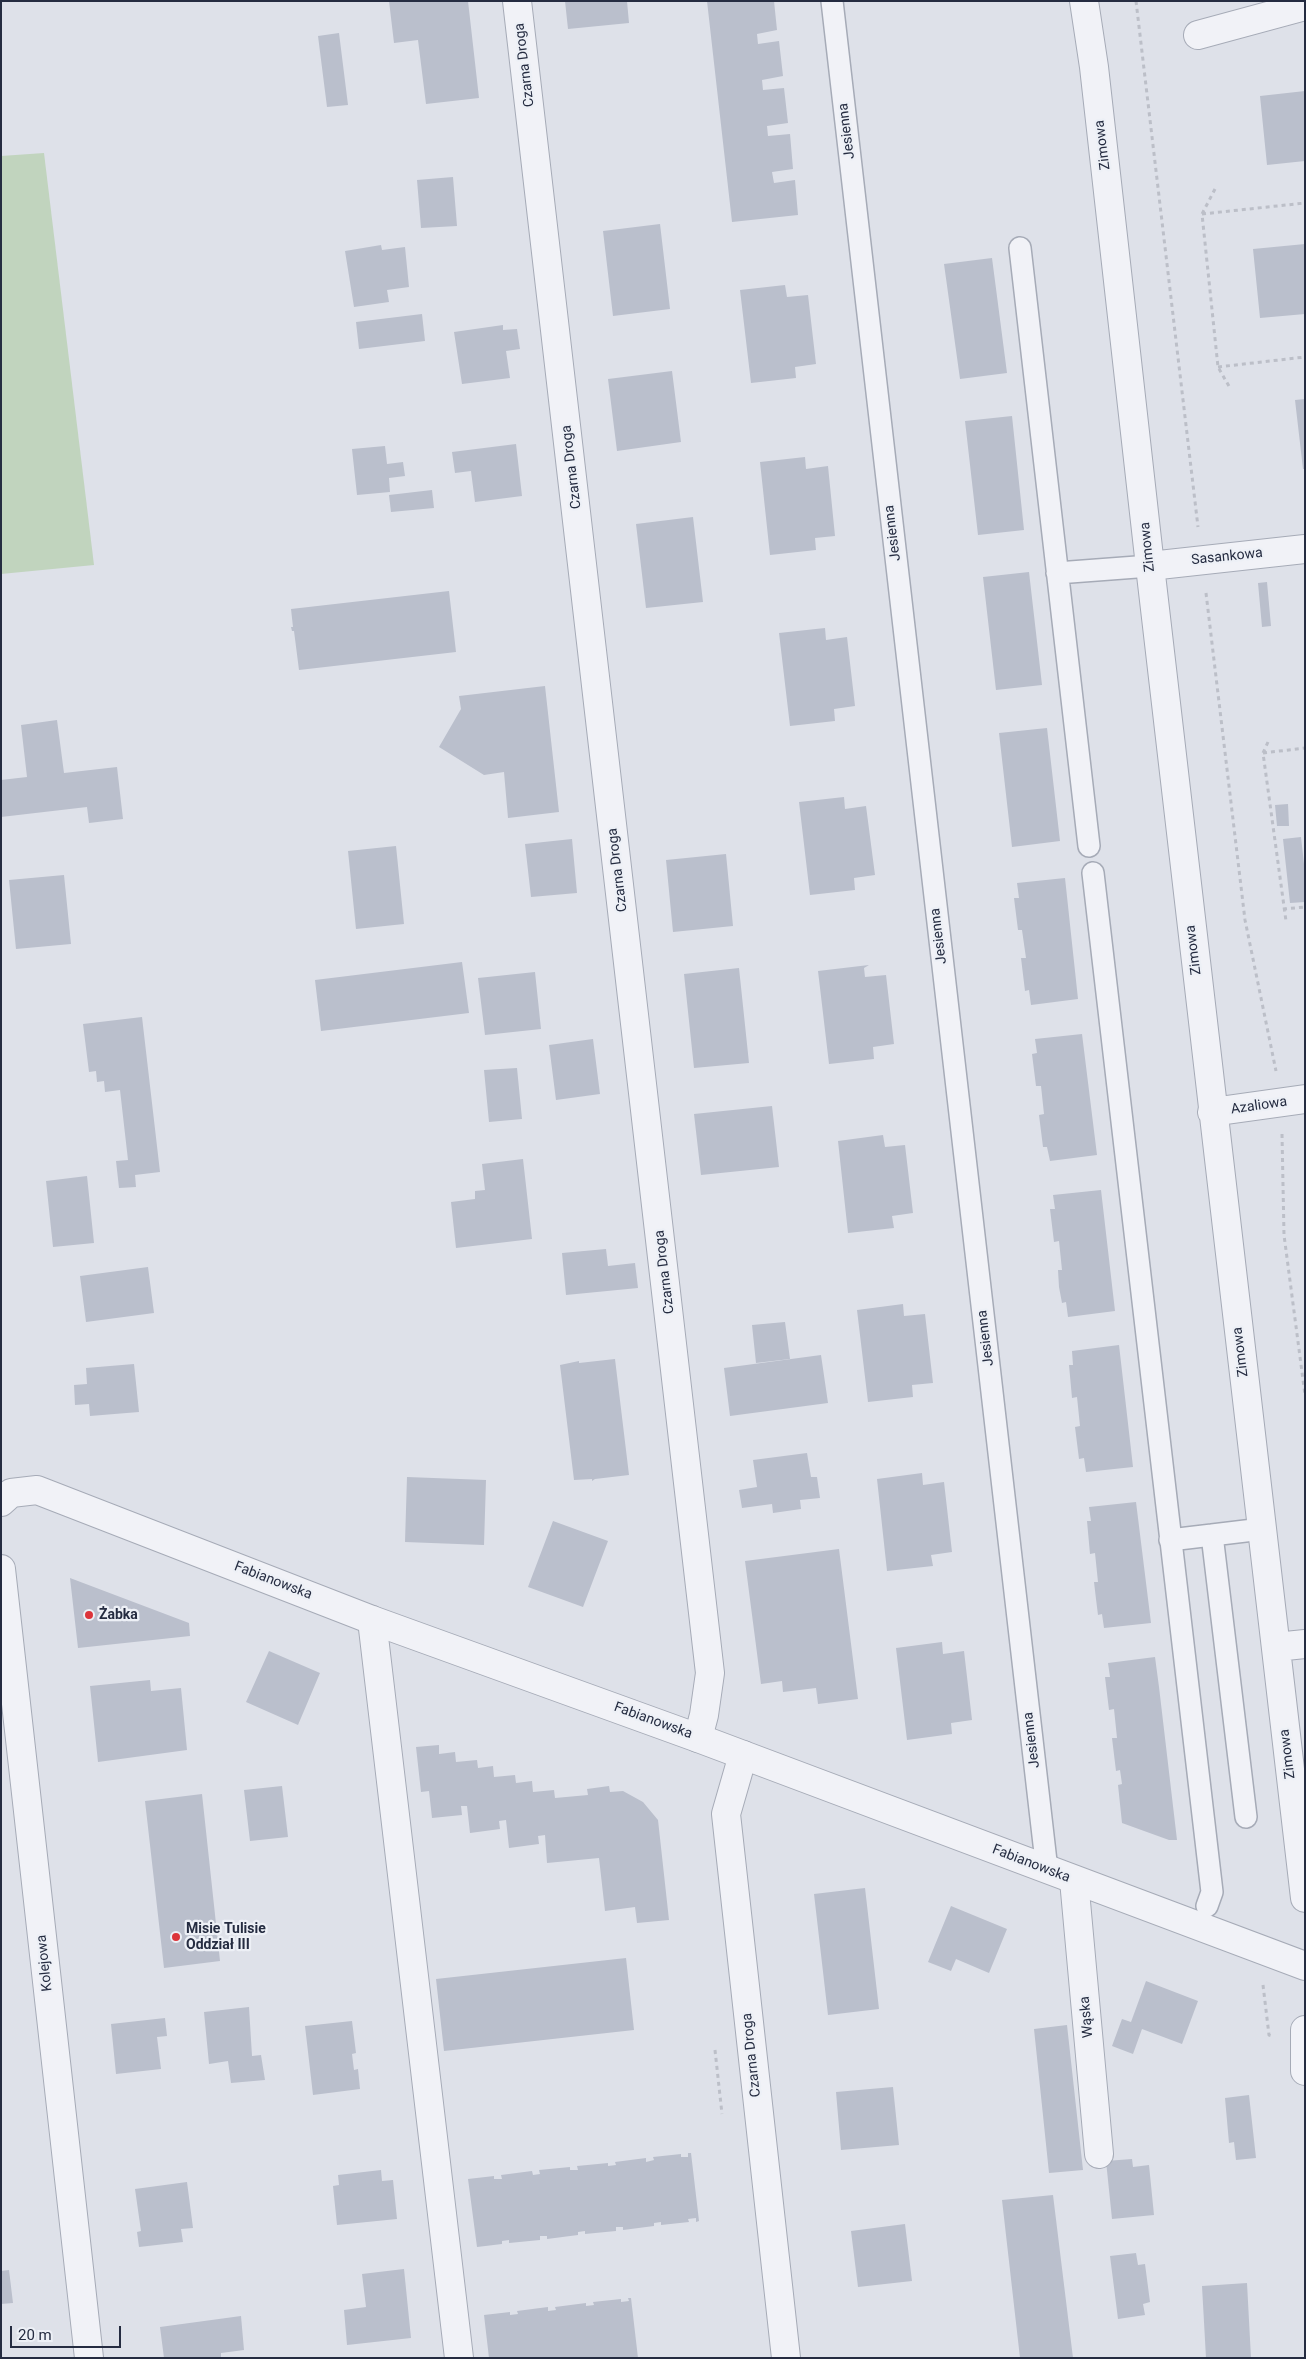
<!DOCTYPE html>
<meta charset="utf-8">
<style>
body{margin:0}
#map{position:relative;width:1306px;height:2359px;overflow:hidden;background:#dee1e9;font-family:Roboto,sans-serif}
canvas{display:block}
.frame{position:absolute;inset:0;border:2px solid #252c41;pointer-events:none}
.scale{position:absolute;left:10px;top:2326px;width:111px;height:22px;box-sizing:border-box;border:2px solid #252c41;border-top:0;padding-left:6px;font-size:15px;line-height:18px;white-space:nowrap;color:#252c41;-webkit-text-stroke:4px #edf0f6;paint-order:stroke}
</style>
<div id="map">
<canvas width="1306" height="2359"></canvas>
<div class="frame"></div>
<div class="scale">20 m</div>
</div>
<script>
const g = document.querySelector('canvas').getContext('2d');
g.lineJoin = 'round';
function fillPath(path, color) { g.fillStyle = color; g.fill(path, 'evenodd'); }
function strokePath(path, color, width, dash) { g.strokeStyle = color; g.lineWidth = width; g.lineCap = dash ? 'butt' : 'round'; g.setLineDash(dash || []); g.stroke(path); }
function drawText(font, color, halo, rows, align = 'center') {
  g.font = font + ' Roboto,sans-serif'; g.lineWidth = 4.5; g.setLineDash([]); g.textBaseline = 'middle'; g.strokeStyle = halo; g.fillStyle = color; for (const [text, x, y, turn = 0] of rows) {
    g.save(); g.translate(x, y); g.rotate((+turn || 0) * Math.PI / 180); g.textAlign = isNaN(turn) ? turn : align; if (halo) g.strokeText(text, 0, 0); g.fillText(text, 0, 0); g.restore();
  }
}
fillPath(new Path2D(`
 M44 153 94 565 1 574V156Z`), '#c1d4be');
fillPath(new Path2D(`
 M389 1H468L479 98 426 104 418 40 394 43Z
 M565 1H627L629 23 568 29Z
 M707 1H774L777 30 757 34 758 44 779 41 783 76 762 80 763 90 784 88 788 123 767 126 768 136 790 134 793 169 772 172 774 183 795 180 798 215 732 222Z
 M339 33 348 105 327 107 318 36Z
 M1305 91V161L1267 165 1260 96Z
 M453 177 457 226 421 228 417 180Z
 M660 224 670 309 613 316 603 231Z
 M1305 244V314L1260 318 1253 249Z
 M381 245 382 250 405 247 409 287 387 290 389 302 354 307 345 251Z
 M992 258 1007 373 960 379 944 264Z
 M785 285 787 297 808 295 816 364 795 367 796 378 751 383 740 290Z
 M422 314 425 341 359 349 356 322Z
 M503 325V330L517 329 520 349 506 351 510 378 462 384 454 332Z
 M672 371 681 442 617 451 608 379Z
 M1305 399V469H1303L1295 400Z
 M1012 416 1024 530 978 535 965 421Z
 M516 444 522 496 475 502 471 471 455 473 452 452Z
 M385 446 387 464 403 462 405 476 389 478 390 492 357 495 352 449Z
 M805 457 806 469 828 466 835 536 815 538 816 550 770 555 760 462Z
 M432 490 434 508 391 512 389 495Z
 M693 517 703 602 646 608 636 524Z
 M1029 572 1042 685 996 690 983 577Z
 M1267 582 1271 626 1262 627 1258 583Z
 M449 591 456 652 299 670 294 631H292L291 627H293L291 609Z
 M825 628 826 640 847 637 855 706 834 709 835 721 790 726 779 633Z
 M545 686 559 812 508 818 504 772 484 775 439 747 461 709 459 696Z
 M57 720 64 773 117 767 123 819 89 823 87 807 1 817V780L27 777 21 725Z
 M1047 728 1060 841 1012 847 999 733Z
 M844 797 845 809 866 806 875 875 854 878 855 890 810 895 799 802Z
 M1288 804 1289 826H1277L1275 805Z
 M1301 837 1305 873V902L1290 903 1283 839Z
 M572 839 577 893 531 897 525 844Z
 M396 846 404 924 356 929 348 851Z
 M726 854 733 926 673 932 666 860Z
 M64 875 71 944 16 949 9 880Z
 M1065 878 1078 999 1031 1005 1029 990 1025 991 1021 958H1026L1022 930H1018L1014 898H1019L1017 883Z
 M462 962 469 1013 321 1031 315 980Z
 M869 965 864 968 865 977 886 975 894 1044 873 1047 874 1059 829 1064 818 971Z
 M739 968 749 1063 694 1068 684 974Z
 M535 972 541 1029 485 1035 478 978Z
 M142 1017 160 1172 135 1175 136 1187 119 1188 116 1161 128 1160 120 1090 105 1092 104 1081 97 1082 96 1071 89 1072 83 1024Z
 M1082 1034 1097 1155 1050 1161 1047 1147H1043L1039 1115 1044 1114 1041 1086H1036L1032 1054 1037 1053 1035 1039Z
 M593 1039 600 1094 556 1100 549 1045Z
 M517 1068 522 1119 489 1122 484 1070Z
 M772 1106 779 1167 701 1175 694 1114Z
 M883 1135 885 1147 905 1145 913 1213 892 1216 894 1228 848 1233 838 1141Z
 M523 1159 532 1239 456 1248 451 1202 475 1199V1191L485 1190 482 1164Z
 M87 1176 94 1243 53 1247 46 1181Z
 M1101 1190 1115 1311 1068 1317 1066 1302 1062 1303 1059 1287 1058 1270H1062L1059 1241 1054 1242 1050 1209H1055L1053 1195Z
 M606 1249 608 1266 635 1263 638 1288 566 1295 562 1253Z
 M148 1267 154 1313 86 1322 80 1276Z
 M903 1304 904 1316 925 1314 933 1383 912 1385 913 1397 868 1402 857 1310Z
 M785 1322 790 1359 756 1363 752 1325Z
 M1119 1345 1133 1467 1086 1472 1084 1458 1079 1459 1075 1427 1080 1426 1077 1397 1072 1398 1069 1365H1073L1072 1351Z
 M821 1355 828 1403 730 1416 724 1368Z
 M615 1359 629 1475 595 1479 592 1481V1479L574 1480 560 1365 579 1361V1363Z
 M134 1364 139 1412 90 1416 89 1404 75 1405 74 1385 87 1384 86 1368Z
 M807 1453 811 1477H817L820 1498 800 1500 801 1509 773 1513 772 1504 742 1508 739 1490 757 1487 753 1460Z
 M922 1473 923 1485 944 1482 952 1552 931 1555 933 1566 887 1571 877 1479Z
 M407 1477 486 1480 484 1545 405 1542Z
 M1136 1502 1151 1623 1104 1628 1102 1614 1098 1615 1096 1599 1094 1582H1098L1095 1553 1090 1554 1087 1521H1091L1089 1507Z
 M553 1521 608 1541 583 1607 528 1587Z
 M839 1549 858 1699 818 1704 816 1688 783 1692 782 1681 761 1684 745 1561Z
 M70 1578 189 1623 190 1636 78 1648Z
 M942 1642 943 1654 964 1651 972 1720 951 1723 952 1734 907 1740 896 1648Z
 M269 1651 320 1673 298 1725 246 1702Z
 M1155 1657 1159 1687 1177 1840H1169L1122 1823 1118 1785 1122 1784 1120 1770 1116 1771 1112 1738H1117L1114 1709 1109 1710 1105 1677H1110L1108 1663Z
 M150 1680 151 1691 181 1688 187 1750 98 1762 90 1686Z
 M439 1745V1754L455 1752 456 1762 477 1760 478 1768 493 1766 494 1777 515 1775 516 1783 532 1781 533 1792 554 1790 555 1798 588 1795 587 1789 609 1786 610 1792 623 1791 643 1802 658 1820 669 1920 637 1923 635 1907 605 1911 599 1858 547 1863 545 1835 538 1836 539 1844 509 1848 506 1820 499 1821 500 1829 470 1833 467 1806H461L462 1815 432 1818 429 1791 421 1792 416 1747Z
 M282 1786 288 1837 250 1841 244 1790Z
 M202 1794 220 1961 164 1968 145 1801Z
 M865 1888 879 2009 828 2015 814 1894Z
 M951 1906 1007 1929 989 1973 956 1959 951 1971 928 1962Z
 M626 1958 634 2030 444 2051 436 1979Z
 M1146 1981 1198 2001 1182 2044 1142 2029 1133 2054 1112 2046 1122 2019 1131 2022Z
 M249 2007 252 2056 261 2055 265 2080 231 2083 228 2061 209 2064 204 2012Z
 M165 2018 167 2036 157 2037 161 2069 116 2074 111 2024Z
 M352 2021 356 2053 352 2054 354 2070 358 2069 360 2089 313 2095 305 2026Z
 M1067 2025 1083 2170 1049 2173 1034 2029Z
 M893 2087 899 2145 841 2150 836 2092Z
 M1249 2095 1256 2158 1236 2160 1234 2142 1229 2143 1225 2098Z
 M688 2153H691L699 2221 696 2222V2218L688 2219 689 2222 661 2225V2222L654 2223V2226L623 2230V2227H616V2231L585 2234V2231L578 2232V2235L547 2239V2236H540V2240L509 2243V2240L502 2241V2244L477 2247 468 2179 494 2176V2179H502L501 2175 532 2171 533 2175 540 2174 539 2170 570 2167V2170H578L577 2166 608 2163V2166L616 2165 615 2162 646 2158V2162L654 2160 653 2157 681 2154V2157H688Z
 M1132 2159 1133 2167 1149 2165 1154 2215 1112 2219 1106 2161Z
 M381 2170 382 2181 393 2180 397 2219 337 2225 333 2186 339 2185 338 2175Z
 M187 2182 193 2228 181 2229 183 2242 139 2247 137 2232 141 2231 135 2189Z
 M1053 2195 1073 2358H1020L1002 2200Z
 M905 2224 912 2281 858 2287 851 2231Z
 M1136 2253 1138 2265 1145 2264 1150 2302 1143 2304 1145 2315 1118 2319 1110 2256Z
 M404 2269 411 2338 347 2345 344 2310 366 2307 362 2274Z
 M9 2270 13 2303 1 2304V2271Z
 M1247 2283 1251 2358H1206L1202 2286Z
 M628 2298H631L638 2358H489L484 2315 510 2312V2315L518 2314 517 2311 548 2307V2311L556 2310 555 2307 586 2303V2306L594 2305 593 2302 621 2299V2302L629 2301Z
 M241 2316 244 2350 221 2353V2358H164L160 2327Z`), '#babfcc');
const service = new Path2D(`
 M832 1 1047 1870
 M1020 248 1089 846
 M1057 573 1150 566
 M1093 873 1212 1892 1207 1906
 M1170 1540 1212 1535
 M1246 1817 1212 1535 1262 1529`);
const minor = new Path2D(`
 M517 1 710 1673 704 1715 698 1738
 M1084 1 1094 67 1150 566 1305 1898
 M1198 35 1305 6
 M1150 566 1305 549
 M1212 1112 1305 1099
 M1 1569 89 2358
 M372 1620 459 2358
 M1276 1647 1305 1644
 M743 1755 726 1814 786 2358
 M1074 1880 1099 2154
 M1305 2030V2071`);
const tertiary = new Path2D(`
 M1 1502 11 1493 37 1490 372 1620 698 1738 1305 1966`);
strokePath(service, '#a6abb7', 24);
strokePath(minor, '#a6abb7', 30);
strokePath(tertiary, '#a6abb7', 30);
strokePath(new Path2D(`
 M1136 1 1198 527
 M1215 189 1202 214 1218 367 1230 388
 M1202 214 1305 203
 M1218 367 1305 357
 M1206 593 1245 920 1276 1071
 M1268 742 1263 753 1286 921
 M1263 753 1305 748
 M1283 909 1305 907
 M1282 1134 1284 1235 1305 1395
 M1263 1985 1269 2035 1272 2036
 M715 2050 722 2114`), '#bcbfc8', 3, [4, 4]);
strokePath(service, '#f1f2f7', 21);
strokePath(minor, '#f1f2f7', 28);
strokePath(tertiary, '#f1f2f7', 28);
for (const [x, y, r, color] of [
 [89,1615,5,"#dc343a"],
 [176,1937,5,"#dc343a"]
]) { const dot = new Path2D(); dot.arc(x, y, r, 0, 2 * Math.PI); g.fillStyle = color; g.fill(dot); strokePath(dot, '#edf0f6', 2); }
drawText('14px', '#252c41', '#edf0f6', [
 ["Czarna Droga",525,65,-97],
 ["Jesienna",847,131,-97],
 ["Zimowa",1103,145,-97],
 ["Czarna Droga",572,467,-97],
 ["Jesienna",893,533,-97],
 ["Zimowa",1148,547,-96],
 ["Sasankowa",1227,557,-6],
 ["Czarna Droga",618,870,-97],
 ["Jesienna",939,936,-97],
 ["Zimowa",1194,950,-97],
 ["Azaliowa",1259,1106,-8],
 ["Czarna Droga",665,1272,-97],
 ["Jesienna",986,1338,-97],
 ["Zimowa",1241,1352,-97],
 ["Fabianowska",273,1581,21],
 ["Fabianowska",653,1721,20],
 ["Jesienna",1032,1740,-97],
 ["Zimowa",1288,1754,-97],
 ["Fabianowska",1031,1864,21],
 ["Kolejowa",45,1963,-96],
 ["Wąska",1087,2017,-95],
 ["Czarna Droga",752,2055,-96]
]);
drawText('bold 14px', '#252c41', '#edf0f6', [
 ["Żabka",99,1615],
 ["Misie Tulisie",186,1929],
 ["Oddział III",186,1945]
], 'left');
</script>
